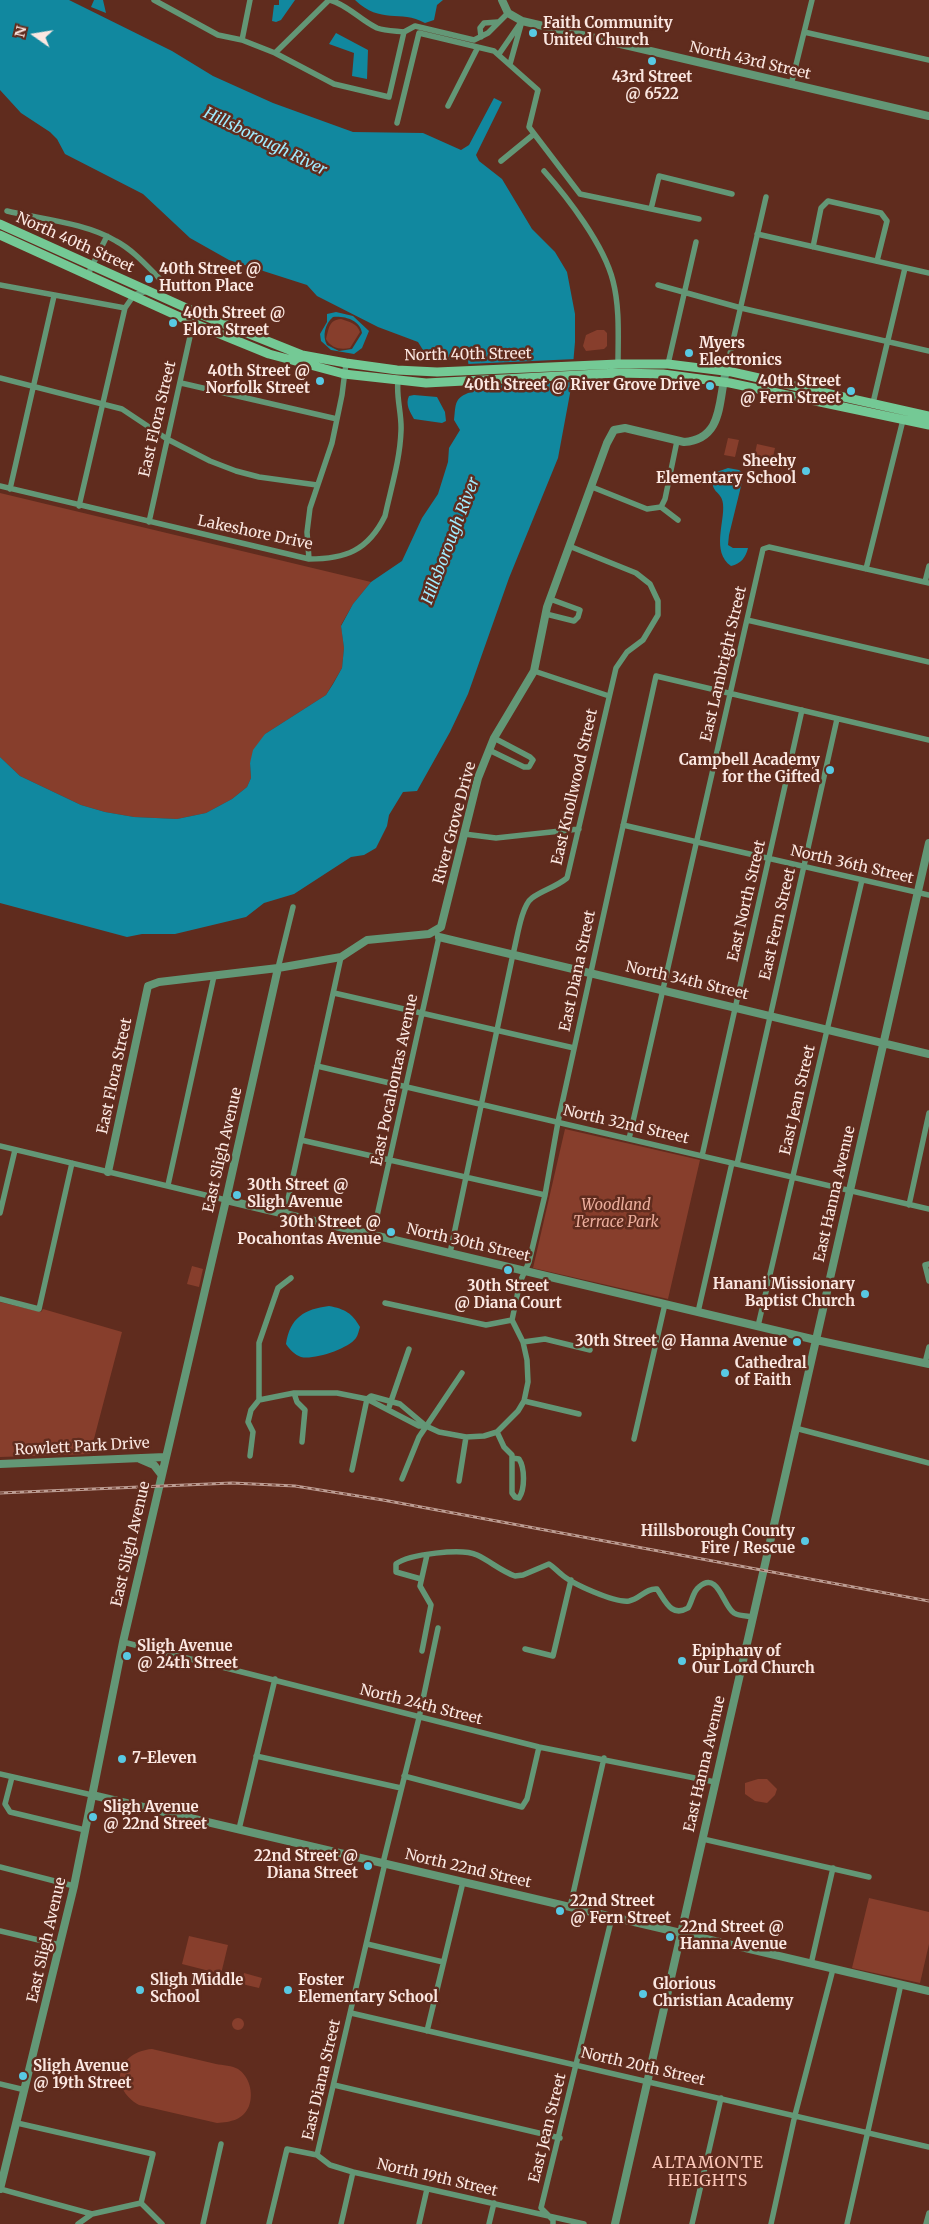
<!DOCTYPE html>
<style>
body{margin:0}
#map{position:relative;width:929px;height:2224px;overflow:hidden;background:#602c1e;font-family:Merriweather,serif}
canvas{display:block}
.north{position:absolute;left:10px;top:10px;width:50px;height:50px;-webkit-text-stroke:4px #602c1e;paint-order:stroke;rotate:283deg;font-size:14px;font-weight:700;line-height:20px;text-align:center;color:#fbe7e1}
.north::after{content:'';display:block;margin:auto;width:18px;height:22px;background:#fbe7e1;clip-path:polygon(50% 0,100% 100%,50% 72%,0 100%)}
</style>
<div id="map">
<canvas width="929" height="2224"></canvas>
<div class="north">N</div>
</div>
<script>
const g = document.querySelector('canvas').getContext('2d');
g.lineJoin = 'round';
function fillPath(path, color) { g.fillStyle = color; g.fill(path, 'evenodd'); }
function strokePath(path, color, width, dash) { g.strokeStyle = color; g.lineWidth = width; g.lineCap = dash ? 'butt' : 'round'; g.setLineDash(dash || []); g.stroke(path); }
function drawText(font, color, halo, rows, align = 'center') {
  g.font = font + ' Merriweather,serif'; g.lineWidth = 5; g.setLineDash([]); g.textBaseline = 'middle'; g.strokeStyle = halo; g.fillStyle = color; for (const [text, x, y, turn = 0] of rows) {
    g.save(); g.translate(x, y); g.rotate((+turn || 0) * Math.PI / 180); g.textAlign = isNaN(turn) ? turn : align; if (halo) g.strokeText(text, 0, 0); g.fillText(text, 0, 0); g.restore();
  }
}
fillPath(new Path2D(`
 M341 319C349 322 357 323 360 332L350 348C340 350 331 348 326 339 329 328 329 320 341 319Z
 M597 330H604L607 333V346L604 349 586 351 583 346 586 335Z
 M728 438 739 440 735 457 724 455Z
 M757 444 775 448 771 466 753 462Z
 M0 493 371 582 353 604 341 625 344 648 342 668 326 695 265 734 250 763 251 778 247 787 232 799 206 813 177 819 134 817 105 812 81 805 20 776 0 757Z
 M565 1129 700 1160 668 1299 533 1268Z
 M192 1266 203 1269 199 1287 187 1284Z
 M0 1302 41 1312 43 1309 122 1332 90 1454 0 1457Z
 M758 1779H767L777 1789 775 1795 767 1803 755 1801 745 1794V1783Z
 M869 1898 929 1912V1944L920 1983 852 1968Z
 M189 1936 228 1945 221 1974 182 1964Z
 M244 1973 262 1978 259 1988 242 1984Z
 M232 2024a6 6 0 1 1 12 0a6 6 0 1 1-12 0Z
 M152 2049C173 2054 195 2059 216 2064 222 2065 233 2066 238 2069 249 2076 254 2093 249 2106 243 2120 231 2122 217 2123L139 2105C108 2087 117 2052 152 2049Z`), '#873e2c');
fillPath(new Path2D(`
 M0 0H69L172 51 213 76 273 103 353 132 423 133 461 150 469 145 494 98 502 102 476 155 479 161 502 179 532 229 555 252 567 272 575 314V342L571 388 558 458 509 578 468 694 450 732 417 791 403 792 389 815 387 826 376 848 364 855 351 857 294 894 264 903 246 917 175 934H142L127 937 0 903V757L20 776 81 805 105 812 134 817 177 819 206 813 232 799 247 787 251 778 250 763 253 750 265 734 326 695 333 684 342 668 344 648 341 626 353 604 371 582 402 561 422 518 438 494 448 462 449 448 460 430 454 420C456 403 454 398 471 392L468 360 440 359 433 357 423 350 418 342 378 327 317 296 307 285 229 260 190 238 143 194 65 154 57 139 50 132 21 113 0 90Z
 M94 0H103L106 13 91 7Z
 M279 0H295L281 20 276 22 272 21 274 5H279Z
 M355 0H443L437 5 434 20 425 23C400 9 381 25 355 0Z
 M336 33 368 50 367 79 352 76 354 53 329 44Z
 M336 312 353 316 369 331 362 348 354 354 331 350 321 341 320 334 327 322V314ZM333 317C345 316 360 320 362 333L352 349 339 351 327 345C322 336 325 324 333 317Z
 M414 395 437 397 445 412 446 421 442 423 414 419C410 412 405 404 409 396Z
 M728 468 739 470 744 474 729 535 728 545 733 548H748C746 557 741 564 731 566 711 552 725 522 723 504 722 490 708 494 714 473Z
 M329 1306C345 1309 352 1313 360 1327 359 1330 358 1335 356 1338 348 1349 314 1360 301 1357 295 1355 290 1350 286 1344 290 1318 304 1309 329 1306Z`), '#11889f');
fillPath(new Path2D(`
 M576 359 574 382 468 387 467 364Z`), '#602c1e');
strokePath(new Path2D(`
 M154 0 218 35 242 40 275 53 334 84 389 97 404 32
 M330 0C348 5 360 20 377 28 385 31 396 31 404 32
 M404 32 415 26 474 40 488 33 508 13
 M804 32 929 60
 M481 37 480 28 484 23 498 22
 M242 40 250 0
 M275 53 329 0
 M499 54 519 25
 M510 64 522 21
 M791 85 812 0
 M448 106 478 47
 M397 123 419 33 494 51 538 90 529 127 580 194 699 219
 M501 161 534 134
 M544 171C568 198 604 245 613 281 620 308 618 338 618 365
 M651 209 659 176 732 194
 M7 211C41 219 86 223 116 241 133 250 147 266 160 279
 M757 234 929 273
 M813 247 821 208 828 201 881 213 887 221 877 261
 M88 274 107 236
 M0 285 125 308
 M658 285 741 308 929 351
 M668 364 696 242
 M726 371 766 197
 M0 378 122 409 167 439 210 461 236 471 259 477 317 485
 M181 383 337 419
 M873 403 905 268
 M0 486 309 559C345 559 368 551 385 516 391 488 400 460 401 431 402 414 396 398 398 381
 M592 487 647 509 661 507 665 499 677 441
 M10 489 54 296
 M79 506 125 308 134 295 147 291
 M661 507 678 520
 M149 522 193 323
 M309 559 307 532 310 508 332 443 342 395 346 363
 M866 569 903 420
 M925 582 929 566
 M546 614 574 621 578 617 580 610 550 599
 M747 620 929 662
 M534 671 609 696
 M489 750 524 767H529L533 760 530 757 494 738
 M623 825 929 895
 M464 834 496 838 579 829
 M278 968 293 907
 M334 993 574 1048
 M317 1066 929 1209
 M629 1139 763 549 769 547 929 583
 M301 1140 545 1195
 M0 1146 226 1200
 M702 1156 802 710
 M737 1164 837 719
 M168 1185 214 976
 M909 1205 929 1113
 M0 1213 15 1150
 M285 1213 341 957
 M373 1234 439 937 437 934
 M450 1253 513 954C517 940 521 906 532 898 543 890 556 887 567 878L616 668 627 652 643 640 658 615V601L650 584 636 573 569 546
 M929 1264 925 1265 929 1281
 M0 1299 39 1309 72 1163
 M385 1303 486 1325 512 1320
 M698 1312 732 1163
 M758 1326 862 880
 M523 1342 545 1339 590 1350
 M925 1363 929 1347
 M294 1393 297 1402 305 1410 302 1442
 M367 1399 371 1396 400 1404 426 1426
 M259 1400 294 1393H337L367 1399 419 1426H426L439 1432 466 1437 484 1436 497 1432 518 1411 524 1401 528 1382 527 1360 523 1342 512 1320 520 1282 529 1262 545 1195 558 1122 656 676 929 740
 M259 1400V1343L278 1288 291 1278
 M524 1401 579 1414
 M388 1410 409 1349
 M795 1428 929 1463
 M497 1432 504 1447 512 1455V1493L515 1497 519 1498C525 1489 525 1468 519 1459L512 1458
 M634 1439 665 1304
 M250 1456 253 1432 248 1422 251 1410 259 1400
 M352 1470 367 1399
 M402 1479 419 1437 462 1373
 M459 1481 466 1437
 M421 1579 396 1572V1564C409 1554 462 1548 477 1555 490 1561 501 1571 515 1576L523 1575 549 1564C554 1567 557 1571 561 1574 572 1584 615 1603 629 1601 640 1599 646 1588 657 1589 665 1600 671 1618 688 1608 692 1602 693 1591 699 1587 718 1570 723 1606 734 1613 739 1616 747 1616 753 1617
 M123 1642 539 1747 715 1782
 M525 1649 553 1656 571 1580
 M422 1651 431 1605 420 1586 427 1555
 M256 1756 401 1788
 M0 1774 92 1795
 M404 1776 522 1807 527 1799 539 1747
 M12 1777 5 1804 10 1812 85 1830
 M239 1829 275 1679
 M703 1839 869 1877
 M383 1863 419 1718 438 1628
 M0 1867 74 1886
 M570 1907 604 1758
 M0 1931 60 1945
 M367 1944 443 1962
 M811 1964 833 1868
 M351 2013 929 2147
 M427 2031 463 1882
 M0 2084 25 2090
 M334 2085 560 2138
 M17 2123 153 2154 141 2203 162 2224
 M317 2155 385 1863
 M0 2189 92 2214
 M78 2224 92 2214 141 2203
 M203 2224 221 2144
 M269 2224 287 2149 317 2155 330 2165 353 2172 584 2224
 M341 2224 353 2172
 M419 2224 427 2189
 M489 2224 494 2203
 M553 2224V2220L541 2208 612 1917
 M692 2224 721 2098
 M771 2224 795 2115 833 1969
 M847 2224 901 1984
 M926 2224 929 2213`), '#639776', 5.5);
strokePath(new Path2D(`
 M502 0 508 13 522 21 929 116
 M439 937 929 1054
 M108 1172 148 986 159 982 278 968 341 957 367 940 429 934 441 927 478 778 494 738 534 671 547 607 607 443 614 430 625 428 684 442C724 439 718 400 726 371
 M226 1200 816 1340 929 1364
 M140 1459 154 1465 161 1474
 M0 1464 165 1457
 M92 1795 929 1991
 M0 2189 74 1886 123 1642 226 1200 278 968
 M615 2224 929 843`), '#639776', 8);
strokePath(new Path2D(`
 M0 224 202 315 302 355 346 363 397 370 437 372 618 364H668L732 372 929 416
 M0 235 193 323 269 354 344 374 426 383 618 373 663 374 730 383 929 425`), '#74c995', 9);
const rail = new Path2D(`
 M0 1493 232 1483 295 1486 383 1500 929 1601`);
strokePath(rail, '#bc9c92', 3);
strokePath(rail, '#602c1e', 1, [4]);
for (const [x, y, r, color] of [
 [533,33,5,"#58c9e3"],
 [652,61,5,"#58c9e3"],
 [149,279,5,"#58c9e3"],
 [173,323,5,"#58c9e3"],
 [689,353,5,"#58c9e3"],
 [320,381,5,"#58c9e3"],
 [710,386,5,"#58c9e3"],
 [851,391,5,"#58c9e3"],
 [806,471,5,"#58c9e3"],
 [830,770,5,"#58c9e3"],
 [237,1195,5,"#58c9e3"],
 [391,1232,5,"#58c9e3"],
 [508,1270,5,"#58c9e3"],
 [865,1294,5,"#58c9e3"],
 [797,1342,5,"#58c9e3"],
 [725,1373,5,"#58c9e3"],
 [805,1541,5,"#58c9e3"],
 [127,1656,5,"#58c9e3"],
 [682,1661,5,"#58c9e3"],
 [122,1759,5,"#58c9e3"],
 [93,1817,5,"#58c9e3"],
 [368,1866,5,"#58c9e3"],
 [560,1911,5,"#58c9e3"],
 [670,1937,5,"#58c9e3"],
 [140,1990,5,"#58c9e3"],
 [288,1990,5,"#58c9e3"],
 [643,1994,5,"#58c9e3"],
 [23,2076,5,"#58c9e3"]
]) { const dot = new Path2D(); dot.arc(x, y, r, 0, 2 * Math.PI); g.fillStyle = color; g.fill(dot); strokePath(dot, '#602c1e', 2); }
drawText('bold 15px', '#fbe7e1', '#602c1e', [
 ["Faith Community",543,24],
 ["United Church",543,41],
 ["43rd Street",652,78,"center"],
 ["@ 6522",652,95,"center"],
 ["40th Street @",159,270],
 ["Hutton Place",159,287],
 ["40th Street @",183,314],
 ["Flora Street",183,331],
 ["Myers",699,344],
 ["Electronics",699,361],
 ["40th Street @",310,372,"right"],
 ["Norfolk Street",310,389,"right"],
 ["40th Street",841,382,"right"],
 ["@ Fern Street",841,399,"right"],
 ["40th Street @ River Grove Drive",700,386,"right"],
 ["Sheehy",796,462,"right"],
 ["Elementary School",796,479,"right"],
 ["Campbell Academy",820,761,"right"],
 ["for the Gifted",820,778,"right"],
 ["30th Street @",247,1186],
 ["Sligh Avenue",247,1203],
 ["30th Street @",381,1223,"right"],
 ["Pocahontas Avenue",381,1240,"right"],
 ["Hanani Missionary",855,1285,"right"],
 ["Baptist Church",855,1302,"right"],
 ["30th Street",508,1287,"center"],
 ["@ Diana Court",508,1304,"center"],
 ["30th Street @ Hanna Avenue",787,1342,"right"],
 ["Cathedral",735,1364],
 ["of Faith",735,1381],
 ["Hillsborough County",795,1532,"right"],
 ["Fire / Rescue",795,1549,"right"],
 ["Sligh Avenue",137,1647],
 ["@ 24th Street",137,1664],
 ["Epiphany of",692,1652],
 ["Our Lord Church",692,1669],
 ["7-Eleven",132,1759],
 ["Sligh Avenue",103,1808],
 ["@ 22nd Street",103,1825],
 ["22nd Street @",358,1857,"right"],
 ["Diana Street",358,1874,"right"],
 ["22nd Street",570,1902],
 ["@ Fern Street",570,1919],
 ["22nd Street @",680,1928],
 ["Hanna Avenue",680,1945],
 ["Sligh Middle",150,1981],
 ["School",150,1998],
 ["Foster",298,1981],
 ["Elementary School",298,1998],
 ["Glorious",653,1985],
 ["Christian Academy",653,2002],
 ["Sligh Avenue",33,2067],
 ["@ 19th Street",33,2084]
], 'left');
drawText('15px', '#fbe7e1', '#602c1e', [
 ["North 43rd Street",750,61,13],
 ["North 40th Street",75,243,24],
 ["North 40th Street",468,355,-1],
 ["East Flora Street",158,419,-77],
 ["Lakeshore Drive",255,533,12],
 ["East Lambright Street",724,664,-77],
 ["East Knollwood Street",575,787,-77],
 ["River Grove Drive",455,823,-75],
 ["North 36th Street",852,865,13],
 ["East North Street",747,901,-77],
 ["East Fern Street",778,924,-77],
 ["East Diana Street",578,971,-78],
 ["North 34th Street",687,981,13],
 ["East Flora Street",115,1076,-78],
 ["East Pocahontas Avenue",395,1080,-78],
 ["East Jean Street",798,1100,-77],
 ["North 32nd Street",626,1125,13],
 ["East Sligh Avenue",223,1150,-77],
 ["East Hanna Avenue",835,1194,-77],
 ["North 30th Street",468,1243,13],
 ["Rowlett Park Drive",82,1447,-3],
 ["East Sligh Avenue",131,1544,-77],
 ["North 24th Street",421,1705,14],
 ["East Hanna Avenue",705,1764,-77],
 ["North 22nd Street",468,1869,13],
 ["East Sligh Avenue",47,1940,-77],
 ["North 20th Street",643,2067,13],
 ["East Diana Street",322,2080,-77],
 ["East Jean Street",548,2128,-76],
 ["North 19th Street",437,2178,13]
]);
drawText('italic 15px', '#ebad9c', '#602c1e', [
 ["Woodland",616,1206],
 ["Terrace Park",616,1223]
]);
drawText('italic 16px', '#a1ecff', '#602c1e', [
 ["Hillsborough River",265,142,26],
 ["Hillsborough River",451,541,-69]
]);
g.letterSpacing = '1px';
drawText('16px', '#fbc6b8', '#602c1e', [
 ["ALTAMONTE",708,2163],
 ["HEIGHTS",708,2181]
]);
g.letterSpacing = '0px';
</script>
